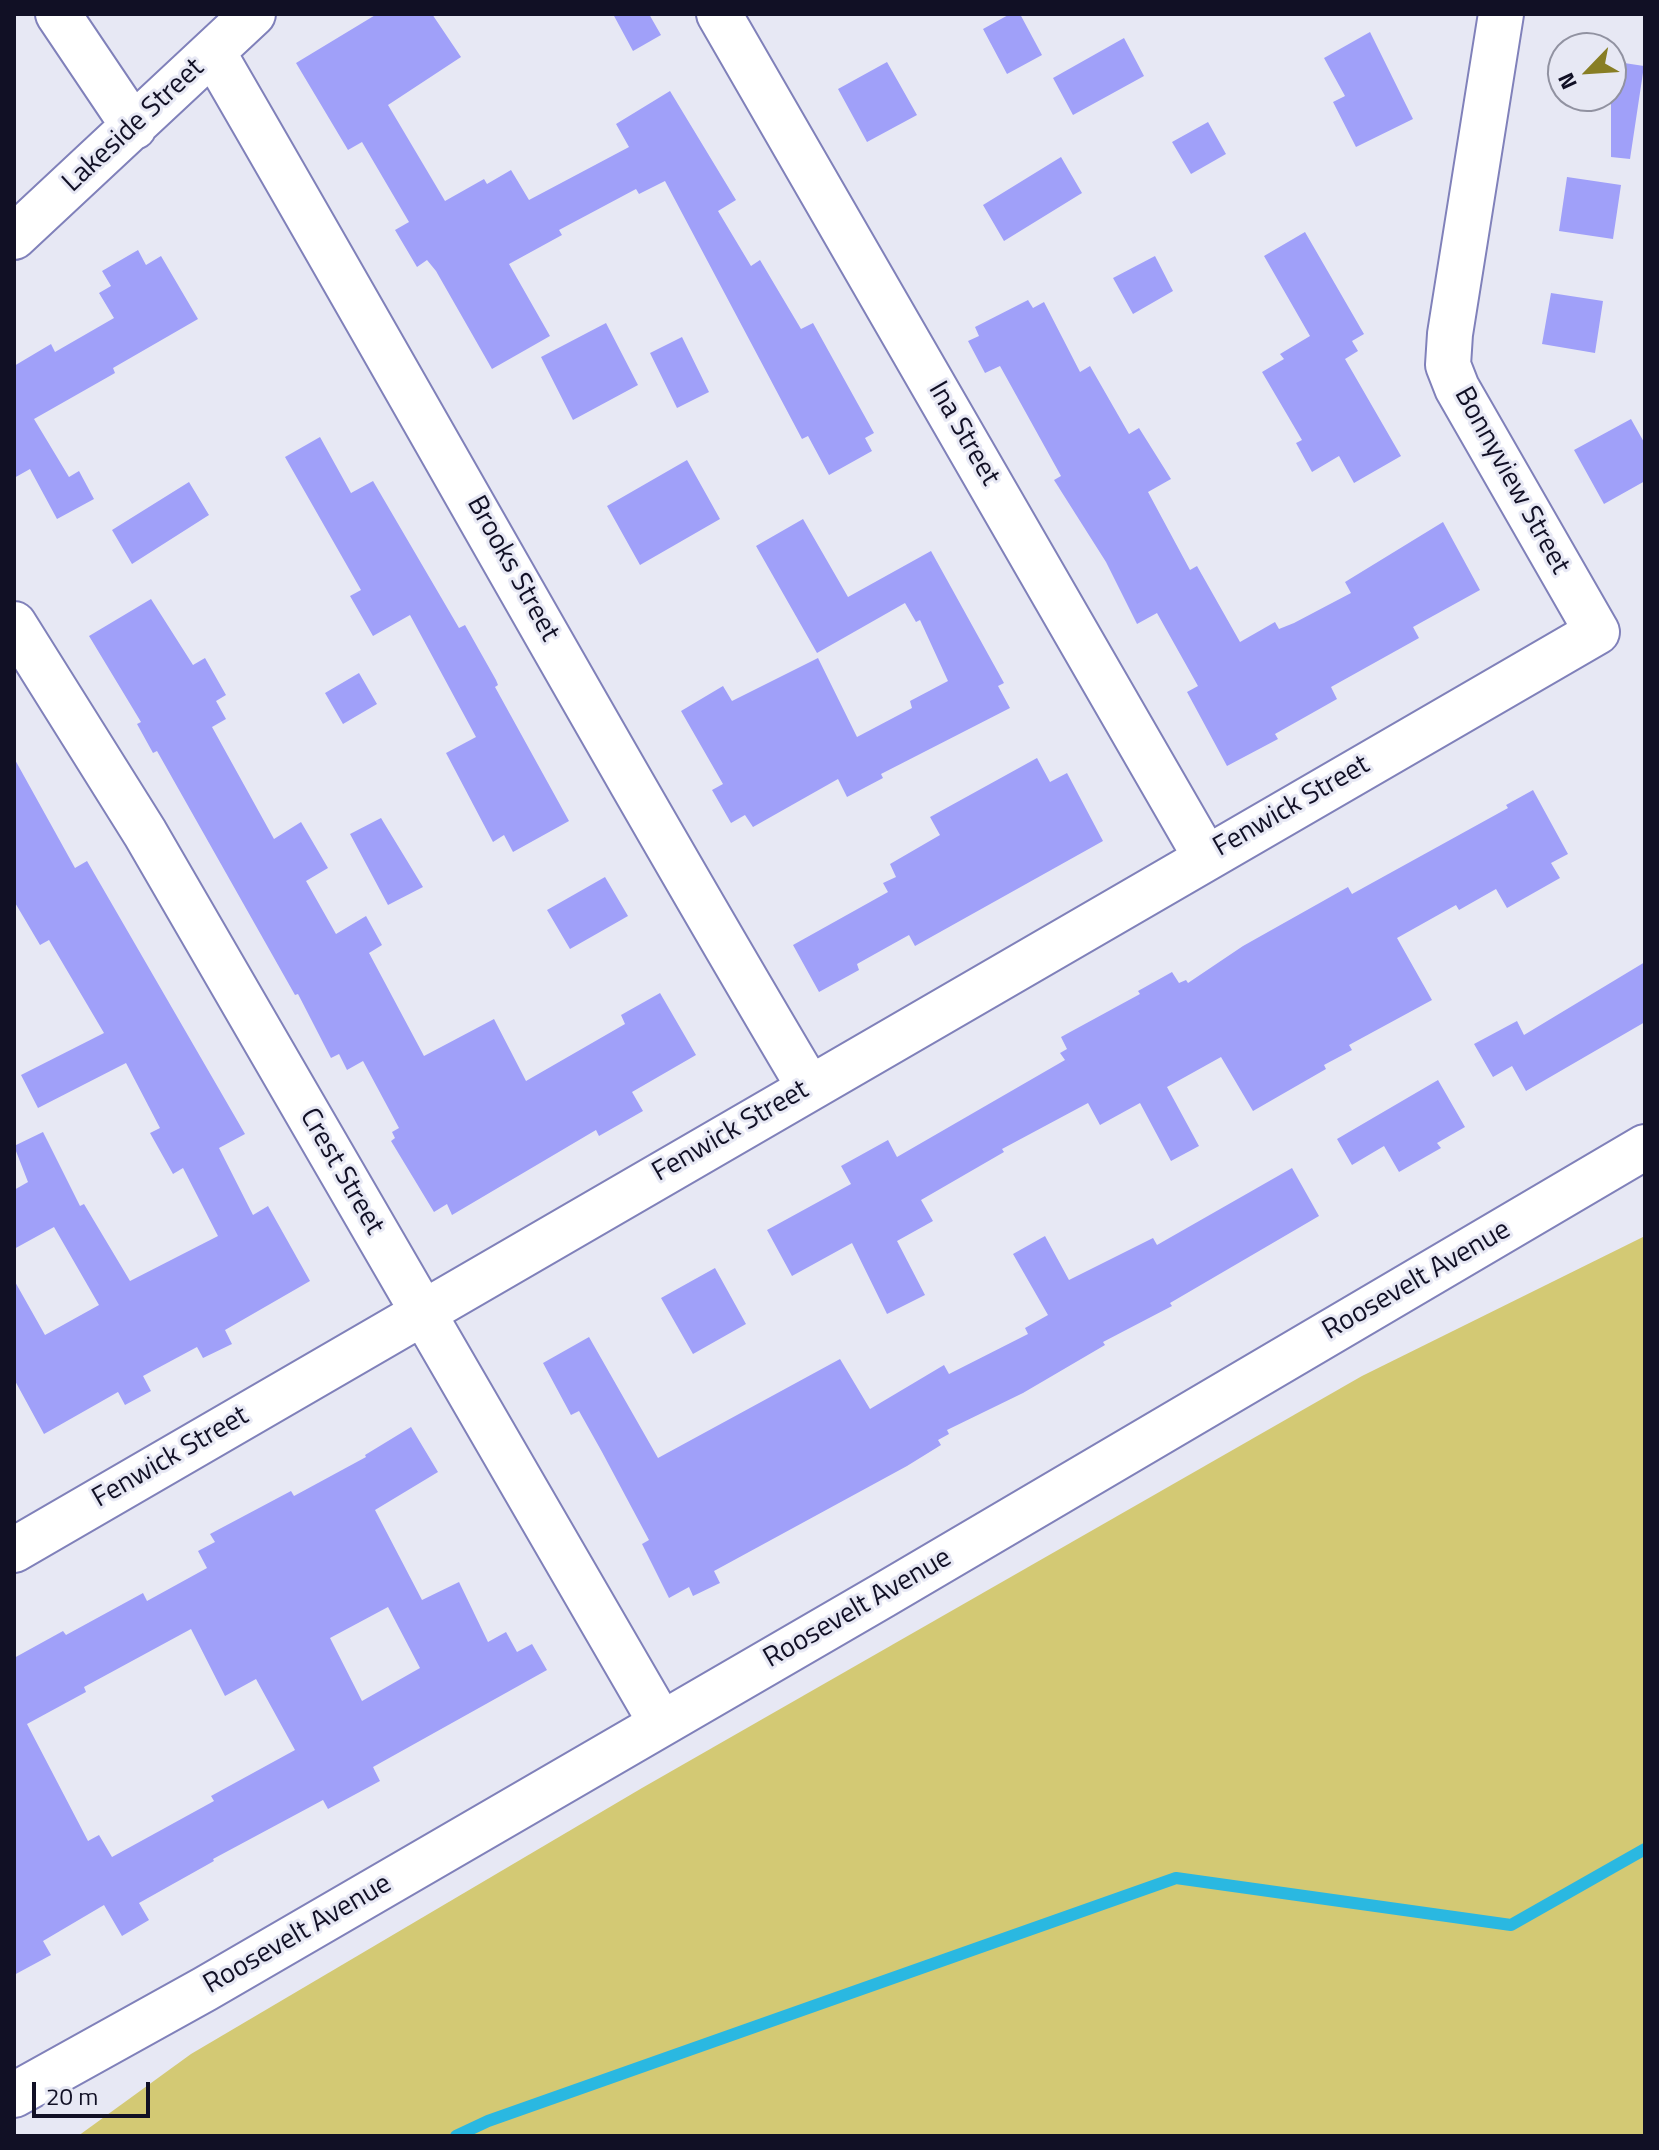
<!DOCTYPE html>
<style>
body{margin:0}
#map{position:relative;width:1659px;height:2150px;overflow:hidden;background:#e7e8f4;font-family:"Titillium Web",sans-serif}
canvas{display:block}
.frame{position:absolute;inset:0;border:16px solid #111025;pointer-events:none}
.north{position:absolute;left:1547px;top:32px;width:80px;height:80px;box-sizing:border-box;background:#e7e8f4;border:2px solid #9192a1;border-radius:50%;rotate:245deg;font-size:22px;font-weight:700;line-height:32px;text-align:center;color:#111025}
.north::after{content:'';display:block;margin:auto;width:28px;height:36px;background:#887e24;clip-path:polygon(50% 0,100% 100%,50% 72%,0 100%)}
.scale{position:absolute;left:32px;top:2082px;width:118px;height:36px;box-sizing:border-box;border:4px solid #111025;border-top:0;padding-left:10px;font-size:24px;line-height:28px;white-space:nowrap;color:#111025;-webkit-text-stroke:6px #e7e8f4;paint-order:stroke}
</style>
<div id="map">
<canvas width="1659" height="2150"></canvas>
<div class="frame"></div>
<div class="north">N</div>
<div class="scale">20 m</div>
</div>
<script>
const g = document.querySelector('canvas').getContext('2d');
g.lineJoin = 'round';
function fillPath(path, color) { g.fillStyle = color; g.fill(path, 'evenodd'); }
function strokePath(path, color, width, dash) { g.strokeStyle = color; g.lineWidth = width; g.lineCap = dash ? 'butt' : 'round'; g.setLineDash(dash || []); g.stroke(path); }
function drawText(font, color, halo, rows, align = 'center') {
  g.font = font + ' "Titillium Web",sans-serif'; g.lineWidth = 6; g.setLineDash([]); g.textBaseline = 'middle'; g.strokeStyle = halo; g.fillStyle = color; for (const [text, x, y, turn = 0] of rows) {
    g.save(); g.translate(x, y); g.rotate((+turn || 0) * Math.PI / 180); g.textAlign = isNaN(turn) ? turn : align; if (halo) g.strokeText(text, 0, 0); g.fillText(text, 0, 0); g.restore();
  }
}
fillPath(new Path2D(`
 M1645 1236V2136H78L191 2054 642 1788 1362 1376Z`), '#d3c974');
strokePath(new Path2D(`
 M456 2136 488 2121 1176 1878 1511 1925 1645 1849`), '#2ab8e1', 12);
fillPath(new Path2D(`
 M377 14H432L461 57 388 105 445 201 484 179 487 184 511 170 529 200 629 147 616 124 670 91 736 200 718 211 751 266 760 260 801 329 813 323 874 433 865 438 872 451 829 475 808 436 802 439 665 181 639 194 636 189 559 230 562 235 509 264 550 336 492 369 436 271 427 260 417 267 395 230 409 222 362 142 348 150 296 63Z
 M613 14H649L661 35 633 51Z
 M1010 14H1020L1042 55 1007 74 983 29Z
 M1370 32 1413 119 1356 147 1333 102 1345 96 1324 58Z
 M1124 38 1144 76 1073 115 1053 78Z
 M1611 61 1644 66 1630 159 1611 157Z
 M887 62 917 115 867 142 838 89Z
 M1208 122 1226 154 1191 174 1172 142Z
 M1061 157 1082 193 1004 241 983 205Z
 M1567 177 1621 185 1613 239 1559 231Z
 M1305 232 1364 334 1352 341 1358 351 1345 359 1401 456 1354 483 1339 456 1312 472 1296 443 1302 440 1262 372 1284 359 1280 354 1310 336 1264 256Z
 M138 250 146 265 161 256 198 319 113 368 115 373 34 419 69 477 79 471 94 499 57 519 30 469 14 478V366L51 344 55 352 114 318 99 293 111 286 102 271Z
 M1155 256 1173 291 1133 314 1113 278Z
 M1551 293 1603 301 1595 353 1542 344Z
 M1028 300 1033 308 1044 302 1080 372 1090 366 1129 434 1139 428 1171 479 1148 492 1190 570 1197 566 1240 642 1275 622 1279 629 1294 623 1351 593 1345 582 1443 522 1480 590 1413 627 1419 638 1331 687 1337 699 1275 734 1278 739 1227 766 1187 692 1198 686 1157 613 1137 624 1106 562 1054 480 1061 476 1000 366 985 373 968 341 979 336 975 327Z
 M606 323 638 385 573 420 541 357Z
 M682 337 709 392 677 408 650 353Z
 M1631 419 1645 444V481L1604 504 1574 450Z
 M320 437 351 493 373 481 459 628 465 625 496 680 498 685 495 687 569 821 513 852 504 835 493 842 446 753 476 737 410 615 373 636 350 596 361 590 285 457Z
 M687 460 720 519 640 565 607 506Z
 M189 482 209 515 132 564 112 530Z
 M803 519 848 597 931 551 1004 683 998 686 1010 708 881 774 883 778 847 797 838 779 753 827 745 815 731 823 712 790 723 784 681 711 723 686 732 701 818 658 857 737 912 708 910 701 948 681 920 620 916 622 905 603 817 653 756 546Z
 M151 599 193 665 205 658 226 695 216 701 226 719 212 727 274 839 301 822 328 868 306 881 336 934 366 916 382 945 369 953 424 1056 494 1019 526 1081 625 1024 621 1015 660 993 696 1055 632 1092 643 1111 599 1136 596 1130 452 1215 447 1204 434 1212 391 1141 395 1138 392 1132 399 1128 363 1061 347 1070 339 1054 331 1058 298 994 295 995 157 751 153 753 137 724 141 722 89 636Z
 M359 673 377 704 343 724 325 693Z
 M14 758 75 868 87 861 245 1134 219 1148 253 1215 268 1206 310 1281 225 1330 232 1344 203 1358 197 1347 143 1376 151 1391 125 1405 118 1392 44 1434 14 1379V1280L45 1335 99 1305 54 1227 14 1249V1190L28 1182 14 1146 43 1132 80 1206 84 1204 130 1281 218 1236 183 1168 173 1174 150 1133 160 1128 126 1063 38 1108 21 1075 104 1033 49 940 40 945 14 901Z
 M1037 758 1050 782 1067 773 1103 841 915 946 909 935 857 964 859 970 819 992 793 945 888 892 883 883 896 877 890 864 940 835 930 817Z
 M1533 790 1568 854 1551 863 1560 878 1507 908 1496 889 1459 910 1456 905 1397 938 1432 1000 1349 1045 1352 1050 1324 1065 1326 1069 1253 1111 1221 1057 1167 1087 1199 1146 1171 1161 1140 1103 1100 1125 1088 1103 1002 1149 1004 1152 921 1200 933 1221 897 1241 925 1295 887 1314 852 1243 792 1276 767 1230 851 1184 841 1166 888 1140 897 1157 1065 1060 1060 1053 1067 1049 1061 1037 1140 994 1138 991 1172 972 1179 983 1186 980 1188 983 1243 946 1348 887 1352 894 1508 808 1506 805Z
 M381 818 423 887 388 905 350 834Z
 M605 877 628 916 570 949 547 910Z
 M1645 962V1022L1526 1091 1512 1066 1493 1077 1474 1044 1517 1021 1524 1035Z
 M1438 1080 1465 1127 1437 1143 1441 1148 1399 1172 1384 1146 1352 1165 1337 1139Z
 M1292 1168 1319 1216 1170 1303 1172 1306 1103 1342 1105 1345 1023 1393 947 1430 949 1434 938 1440 941 1445 907 1466 714 1571 720 1583 693 1596 689 1587 669 1598 642 1544 649 1540 602 1452 579 1411 571 1415 543 1363 589 1337 658 1458 840 1359 870 1409 944 1365 949 1374 1028 1334 1025 1328 1048 1315 1013 1254 1045 1236 1069 1280 1153 1238 1157 1245Z
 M715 1268 746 1324 693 1354 661 1298Z
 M411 1427 438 1472 375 1510 422 1600 459 1582 488 1642 506 1632 517 1652 532 1644 547 1670 373 1767 380 1781 328 1809 323 1800 213 1859 214 1861 139 1903 149 1920 122 1936 104 1905 43 1941 51 1955 14 1975V1658L63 1631 66 1635 143 1593 147 1601 207 1568 198 1551 215 1542 210 1534 291 1491 294 1496 366 1457 365 1455ZM388 1607 420 1668 362 1701 330 1638ZM191 1629 225 1696 256 1679 295 1750 211 1796 214 1801 112 1857 99 1835 88 1841 27 1724 86 1692 84 1687Z`), '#a0a0f9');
const minor = new Path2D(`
 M58 14 134 127
 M719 14 1205 856
 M213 52C413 396 606 745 809 1087
 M14 237 253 14
 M14 624 145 833 661 1723
 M14 1550 1597 632 1457 388 1448 365 1450 334 1501 14`);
const primary = new Path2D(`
 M14 2095 205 1989 882 1596 1645 1147`);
strokePath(minor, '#8081ba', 48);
strokePath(primary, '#8081ba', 48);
strokePath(minor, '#fff', 44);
strokePath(primary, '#fff', 44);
drawText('28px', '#111025', '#e7e8f4', [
 ["Lakeside Street",134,126,-43],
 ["Ina Street",963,434,60],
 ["Bonnyview Street",1511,481,61],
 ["Brooks Street",512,569,61],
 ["Fenwick Street",1292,807,-30],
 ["Fenwick Street",731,1132,-30],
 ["Crest Street",341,1172,60],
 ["Roosevelt Avenue",1417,1281,-30],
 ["Fenwick Street",171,1458,-30],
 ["Roosevelt Avenue",858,1609,-30],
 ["Roosevelt Avenue",298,1935,-30]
]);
</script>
